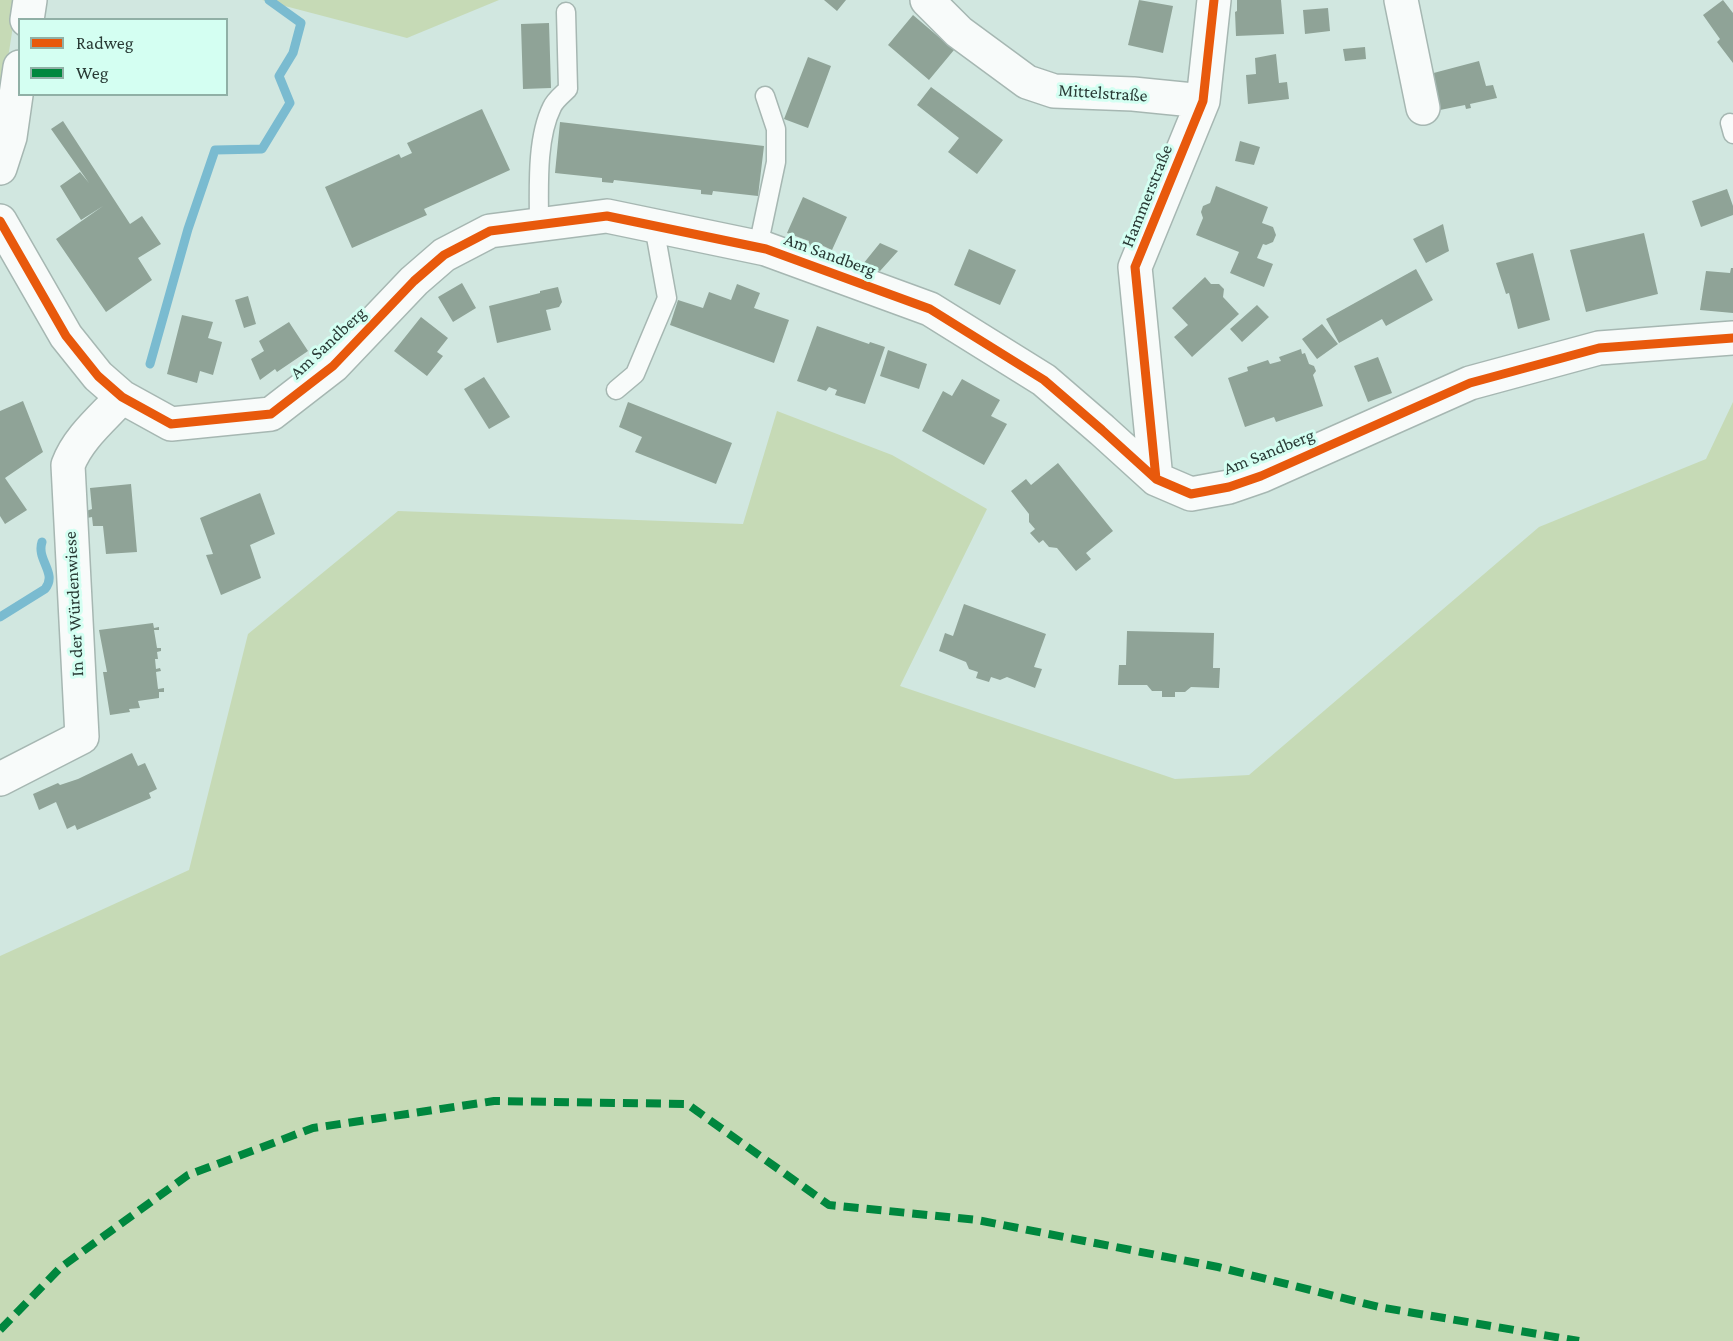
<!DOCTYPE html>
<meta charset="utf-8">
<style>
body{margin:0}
#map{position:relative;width:1733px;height:1341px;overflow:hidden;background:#d1e7e0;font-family:"Crimson Pro",serif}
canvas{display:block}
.legend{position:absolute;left:18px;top:18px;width:210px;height:78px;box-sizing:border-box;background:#d4fff2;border:2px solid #90b0a6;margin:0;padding:8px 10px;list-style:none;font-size:18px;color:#293a35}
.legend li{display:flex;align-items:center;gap:12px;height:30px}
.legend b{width:30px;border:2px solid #90b0a6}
</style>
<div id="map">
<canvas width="1733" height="1341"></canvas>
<ul class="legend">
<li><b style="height:8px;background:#e8590c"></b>Radweg</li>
<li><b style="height:8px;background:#00873e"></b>Weg</li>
</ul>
</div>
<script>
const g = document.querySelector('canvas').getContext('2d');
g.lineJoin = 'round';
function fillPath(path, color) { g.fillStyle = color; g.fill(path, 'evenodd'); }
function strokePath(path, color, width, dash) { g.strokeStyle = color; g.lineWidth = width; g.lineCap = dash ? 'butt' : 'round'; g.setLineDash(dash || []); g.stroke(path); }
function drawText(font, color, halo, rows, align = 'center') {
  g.font = font + ' "Crimson Pro",serif'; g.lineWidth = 6; g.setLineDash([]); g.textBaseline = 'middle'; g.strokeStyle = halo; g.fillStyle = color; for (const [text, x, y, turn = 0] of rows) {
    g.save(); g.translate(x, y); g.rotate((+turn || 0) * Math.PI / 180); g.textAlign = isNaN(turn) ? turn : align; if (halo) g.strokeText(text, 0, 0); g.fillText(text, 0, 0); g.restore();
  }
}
fillPath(new Path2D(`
 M0 0H17L6 71 0 86Z
 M262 0H499L407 38Z
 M1733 402V1341H0V956L189 870 248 634 398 511 743 524 777 411 892 455 987 509 900 686 1175 779 1249 775 1539 527 1706 459Z`), '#c6dab6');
strokePath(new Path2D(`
 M150 364 188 229 215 150 262 149 290 103 279 76 293 53 301 23 269 0
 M0 617 45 589C58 573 36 560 42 542`), '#7abbd0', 9);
fillPath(new Path2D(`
 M824 0H846L837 11Z
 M1139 0 1173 6 1163 53 1128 45Z
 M1237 0H1281L1284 34 1236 36 1235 12 1237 11Z
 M1723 0 1733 13V63L1717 42 1720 39 1703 15Z
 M1328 8 1330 31 1305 34 1303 10Z
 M913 15 954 50 929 80 888 45Z
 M549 23 551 88 523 89 521 24Z
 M1365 47 1366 59 1345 61 1343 49Z
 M1276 54 1279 83 1287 82 1289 99 1248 104 1246 75 1256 74 1255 58Z
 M808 57 831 66 808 128 784 119Z
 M1479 61 1486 86 1493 85 1497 98 1470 104 1471 108 1466 109 1465 105 1435 111 1426 75Z
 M931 87 1003 140 977 174 948 152 959 138 917 105Z
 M482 109 510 170 424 209 427 215 352 248 325 187 399 154 401 158 412 153 407 143Z
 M63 121 130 224 142 216 161 244 138 258 152 280 106 312 56 239 103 206 81 220 60 186 80 172 89 183 51 129Z
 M560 122 764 146 758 196 713 191 712 195 701 194V190L614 180 613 183 602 182V178L555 173Z
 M1240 141 1260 147 1254 165 1235 161Z
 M1216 186 1268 207 1262 223 1273 227 1276 235 1273 242 1266 245 1263 244 1257 258 1273 264 1264 287 1230 273 1239 252 1196 235 1203 218 1201 212 1203 206 1210 203Z
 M1727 189 1733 206V215L1701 227 1692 201Z
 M803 197 847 217 832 250 819 244V245L816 244 814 247 808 245 809 241 787 233Z
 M1443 224 1449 251 1426 263 1413 239Z
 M1644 233 1658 294 1586 312 1570 250Z
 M880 243 898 251 880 271 863 264Z
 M969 249 1016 270 1000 305 954 285Z
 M1533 253 1550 320 1518 329 1509 293 1506 294 1496 263Z
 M1731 268H1733V313L1700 310 1706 271 1730 273Z
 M1416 269 1433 300 1386 326 1382 319 1339 343 1326 319Z
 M1205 277 1211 284H1219L1224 289 1223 297 1239 314 1192 357 1174 337 1188 325 1172 308Z
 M462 283 476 308 453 322 438 297Z
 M737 284 760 293 754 308 789 320 774 363 670 325 678 300 703 308 709 292 731 300Z
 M558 287 562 302 559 307 546 310 551 330 497 343 489 306 540 293V291Z
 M248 296 256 324 244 328 235 300Z
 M1257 305 1269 317 1242 342 1230 329Z
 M182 315 213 322 208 338 222 342 213 375 200 371 197 383 167 374Z
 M421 317 448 338 437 352 443 356 427 376 394 351Z
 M289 322 308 351 277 372 275 369 260 380 251 359 264 351 259 341Z
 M1322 324 1338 344 1317 359 1302 339Z
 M817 326 869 344 870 342 885 347 865 404 835 395 837 390 829 387 826 391 797 381Z
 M1301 349 1302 354 1305 353 1309 364 1314 366 1316 371 1313 375 1323 406 1276 422 1274 417 1245 427 1228 378 1248 371 1247 367 1268 360 1270 364 1281 361 1279 357Z
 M888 350 927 364 919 389 880 376Z
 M1378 357 1392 393 1368 402 1354 366Z
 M484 377 510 417 489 429 464 389Z
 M962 379 1000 400 991 416 1007 424 984 465 922 431 943 391 952 396Z
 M23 401 43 452 5 478 27 510 5 524 0 516V411Z
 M628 402 732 443 716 484 635 452 642 437 619 427Z
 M1058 463 1113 531 1086 553 1091 559 1076 571 1057 548 1049 547 1043 540 1039 543 1030 533 1035 529 1029 522V514L1011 491 1026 479 1031 485Z
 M131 484 137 552 106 554 103 526H93L92 517 87 518 86 511 92 509 90 488Z
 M260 493 275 534 250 545 261 578 221 595 206 555 213 554 200 518Z
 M964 604 1046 634 1034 667 1042 669 1035 688 1007 677 1000 680 991 677 989 682 976 678 978 672 969 669 966 662 939 651 945 633 953 636Z
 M153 623 154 628 159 627V630H154L157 648H161V651L157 652 158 659H155L156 669 160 668 161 671 156 672 158 689 164 688V692H159V698L138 701 140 708 129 709 130 712 110 715 103 672H107L99 630Z
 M1127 631 1214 633 1213 668H1220L1219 688 1191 687 1185 692H1175V697H1162V691H1152L1147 685H1118L1119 665H1126Z
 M132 753 138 766 145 763 157 789 149 793 151 798 77 830 75 825 67 829 56 802 39 810 33 794 58 783 60 785 78 779Z`), '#8fa397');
const service = new Path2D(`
 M1730 123 1733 134
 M539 225C539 189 536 139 552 107 555 100 562 95 568 89L566 12
 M758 247 776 162V129L765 96
 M616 390 635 374 667 298 654 226`);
const minor = new Path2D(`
 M927 0 959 32 1027 82 1054 91 1133 94 1203 101
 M1401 0 1423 108
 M27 20 30 0
 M0 168 10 137 20 67
 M0 221 66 336 98 376 122 397 171 424 271 414 333 366 414 281 444 255 490 231 607 216 766 249 930 309 1044 380 1102 430 1156 479 1191 494 1229 487 1261 476 1470 383 1599 348 1733 338
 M1156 479 1135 267 1203 101 1214 0
 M0 779 82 737 68 465C78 438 103 418 122 397`);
strokePath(service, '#a6b7b2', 21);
strokePath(minor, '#a6b7b2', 36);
strokePath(service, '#f8fbfa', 18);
strokePath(minor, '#f8fbfa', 33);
strokePath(new Path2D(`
 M0 1330 60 1268 188 1175 313 1128 494 1101 687 1104 829 1205 977 1220 1218 1267 1379 1307 1579 1341`), '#00873e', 8, [15, 8]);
strokePath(new Path2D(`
 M0 221 66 336 98 376 122 397 171 424 271 414 333 366 414 281 444 255 490 231 607 216 766 249 930 309 1044 380 1102 430 1156 479 1191 494 1229 487 1261 476 1470 383 1599 348 1733 338
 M1156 479 1135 267 1203 101 1214 0`), '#e8590c', 9);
drawText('18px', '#293a35', '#d4fff2', [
 ["Mittelstraße",1103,93,4],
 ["Hammerstraße",1147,196,-68],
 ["Am Sandberg",830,255,20],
 ["Am Sandberg",328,343,-43],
 ["Am Sandberg",1269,452,-22],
 ["In der Würdenwiese",74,604,-93]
]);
</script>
